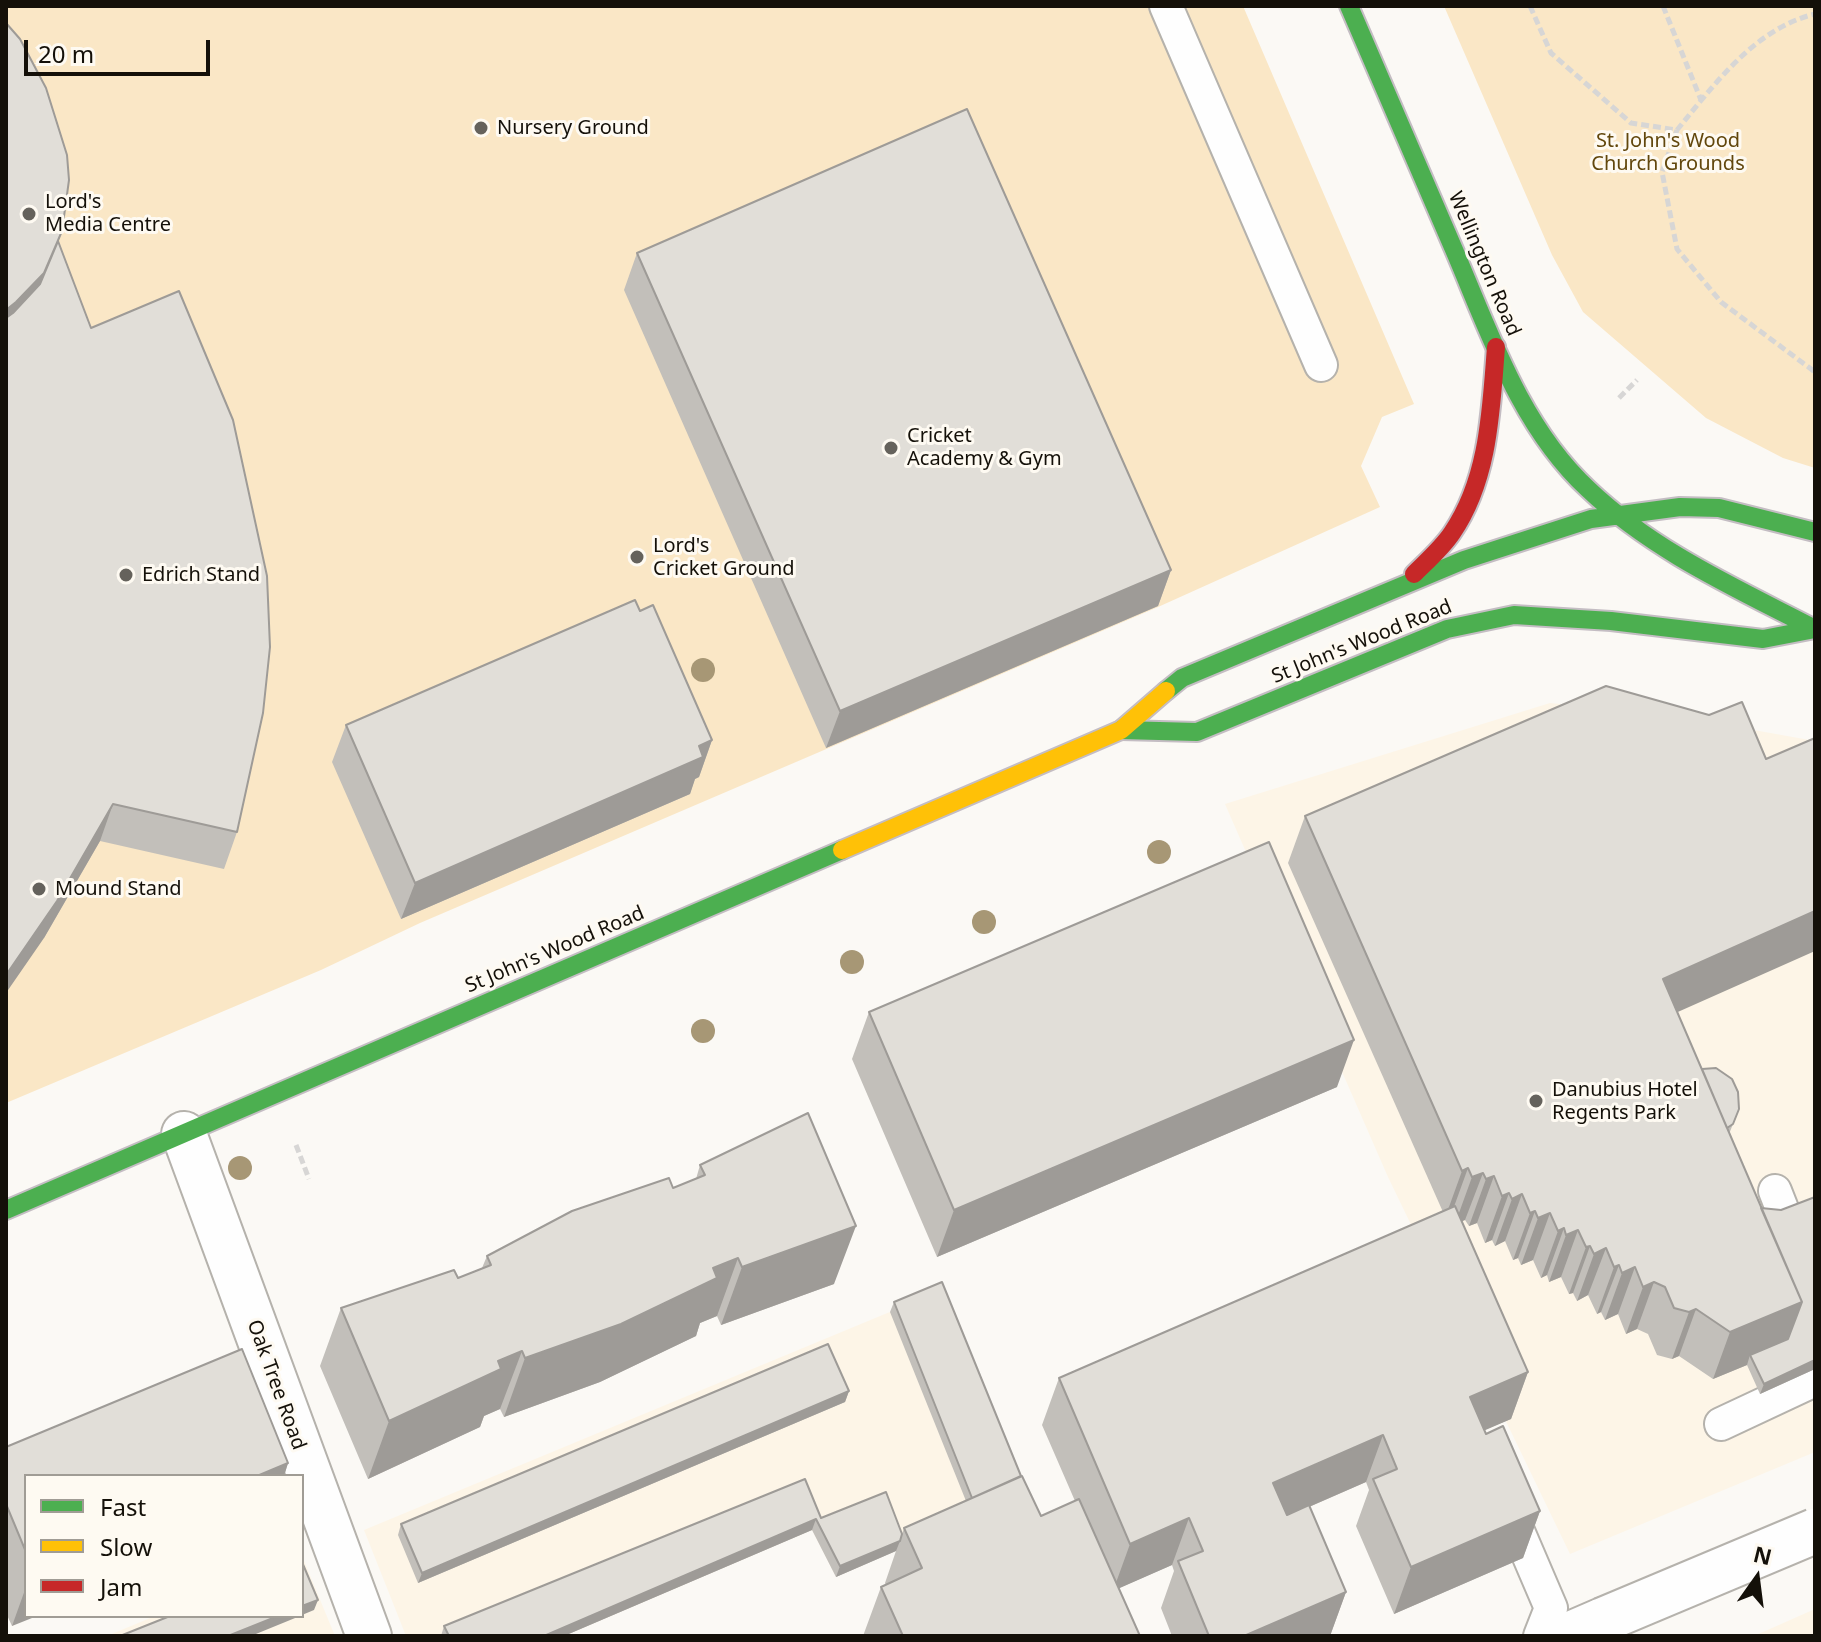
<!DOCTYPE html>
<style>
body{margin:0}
#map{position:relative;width:1821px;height:1642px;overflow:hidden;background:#fbf9f5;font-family:"Noto Sans",sans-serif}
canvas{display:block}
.frame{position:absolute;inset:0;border:8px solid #141009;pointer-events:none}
.legend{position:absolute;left:24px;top:1474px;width:280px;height:144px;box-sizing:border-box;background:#fefaf2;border:2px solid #a09c95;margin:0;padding:10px 14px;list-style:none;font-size:24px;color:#141009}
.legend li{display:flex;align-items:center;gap:16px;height:40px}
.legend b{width:40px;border:2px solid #a09c95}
.north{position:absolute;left:1717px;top:1538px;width:80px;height:80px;-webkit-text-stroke:6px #fefaf2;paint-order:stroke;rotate:14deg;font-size:22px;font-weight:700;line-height:32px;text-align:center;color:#141009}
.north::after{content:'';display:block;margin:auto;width:28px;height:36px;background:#141009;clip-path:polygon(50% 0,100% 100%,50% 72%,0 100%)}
.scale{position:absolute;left:24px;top:40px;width:186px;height:36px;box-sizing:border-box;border:4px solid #141009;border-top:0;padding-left:10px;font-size:24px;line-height:28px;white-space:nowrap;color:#141009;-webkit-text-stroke:6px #fefaf2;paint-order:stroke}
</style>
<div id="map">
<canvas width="1821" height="1642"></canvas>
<div class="frame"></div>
<ul class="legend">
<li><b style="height:10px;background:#4caf50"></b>Fast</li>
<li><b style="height:10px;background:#ffc107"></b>Slow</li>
<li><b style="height:10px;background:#c62828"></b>Jam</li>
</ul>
<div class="north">N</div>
<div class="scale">20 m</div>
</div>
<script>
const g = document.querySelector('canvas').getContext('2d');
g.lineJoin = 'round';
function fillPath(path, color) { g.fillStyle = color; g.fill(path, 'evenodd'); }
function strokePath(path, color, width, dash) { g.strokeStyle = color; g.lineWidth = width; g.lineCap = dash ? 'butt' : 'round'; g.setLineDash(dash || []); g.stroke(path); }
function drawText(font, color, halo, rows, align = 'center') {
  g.font = font + ' "Noto Sans",sans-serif'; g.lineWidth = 6; g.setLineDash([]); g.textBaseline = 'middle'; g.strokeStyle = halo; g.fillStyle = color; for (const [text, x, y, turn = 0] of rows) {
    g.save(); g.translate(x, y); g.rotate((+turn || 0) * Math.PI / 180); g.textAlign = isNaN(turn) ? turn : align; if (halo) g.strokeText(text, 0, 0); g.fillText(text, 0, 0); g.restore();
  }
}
fillPath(new Path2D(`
 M1550 703 1670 715 1815 741V1452L1570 1554 1388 1177 1225 804Z
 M938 1292 1020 1495 836 1577 812 1530 564 1636H406L364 1530Z
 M302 1556 335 1636H107L155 1616H302Z
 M1815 1609V1636H1753L1763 1632Z`), '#fdf5e7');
fillPath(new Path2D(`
 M6 6H1243L1414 404 1382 417 1361 466 1380 507 1158 607 420 923 321 970 6 1103Z
 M1444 6H1815V468L1783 458 1706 418 1583 312 1552 255Z`), '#fae7c6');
const lane = new Path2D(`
 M1166 6 1321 365
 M1775 1191 1786 1219
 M1721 1424 1815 1380
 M1509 1510 1551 1608 1540 1636`);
const street = new Path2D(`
 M184 1134 369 1636
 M1566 1636 1603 1620`);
const fast = new Path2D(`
 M1349 6C1384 88 1420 170 1455 252 1490 334 1521 427 1588 489 1653 551 1736 588 1815 629
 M1166 691 1182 678 1464 560 1591 519 1680 507 1719 508 1815 532
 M1121 730 1197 732 1447 629 1514 615 1611 621 1763 639 1815 629
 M6 1210 842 850`);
const slow = new Path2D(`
 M842 850 1121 730 1166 691`);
const jam = new Path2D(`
 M1414 574C1427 561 1442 548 1452 533 1489 479 1491 410 1496 347`);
strokePath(lane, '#b5b2ac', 36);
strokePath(street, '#b5b2ac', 48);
strokePath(fast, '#c4bdc3', 22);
strokePath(slow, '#c4bdc3', 22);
strokePath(jam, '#c4bdc3', 22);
strokePath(new Path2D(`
 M1530 6 1551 53 1631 123 1677 130 1662 172 1677 249 1721 302 1815 372
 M1663 6 1701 100
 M1677 130C1714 85 1755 28 1815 14
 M1619 398 1637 380
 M296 1145 309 1179`), '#d7d6d5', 5, [8, 4]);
strokePath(lane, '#fefefe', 32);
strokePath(street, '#fefefe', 44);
strokePath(fast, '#4caf50', 18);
strokePath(slow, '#ffc107', 18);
strokePath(jam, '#c62828', 18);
const streetBridge = new Path2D(`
 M1603 1620 1815 1531`);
strokePath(streetBridge, '#b5b2ac', 48, []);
strokePath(streetBridge, '#fefefe', 44);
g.fillStyle = '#a79775';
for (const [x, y] of [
 [703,670],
 [1159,852],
 [984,922],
 [852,962],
 [703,1031],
 [240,1168]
]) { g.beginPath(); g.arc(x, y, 12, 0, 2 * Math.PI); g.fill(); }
fillPath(new Path2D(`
 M6 23 62 231 58 241 237 832 224 869 100 841 44 938Z
 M637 253 1171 570 1158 606 826 748 624 290Z
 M640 611 712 740 699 777 695 779 690 794 401 919 332 762 346 725Z
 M1305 816 1677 1012 1702 1069 1739 1109 1729 1134 1761 1208 1781 1210 1815 1197V1369L1760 1394 1747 1365 1713 1379 1679 1356 1672 1359 1657 1355 1648 1334 1637 1329 1626 1334 1618 1314 1605 1320 1601 1312 1597 1314 1588 1295 1577 1301 1573 1293 1569 1294 1561 1277 1549 1282 1547 1275 1541 1278 1533 1260 1521 1265 1518 1258 1513 1260 1505 1241 1495 1246 1492 1240 1485 1243 1477 1223 1469 1226 1465 1220 1462 1221 1528 1372 1511 1419 1484 1430 1540 1511 1523 1558 1394 1614 1356 1526 1369 1490 1366 1482 1309 1507 1346 1592 1330 1636H1172L1161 1608 1174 1571 1172 1565 1119 1588 1140 1636H863L881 1587 886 1585 885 1583 896 1551 836 1577 812 1530 564 1636H441L444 1626 821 1518 902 1534 904 1528 966 1501 890 1312 894 1302 1021 1476 1041 1516 1075 1501 1042 1425 1059 1378 1443 1212 1288 863Z
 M869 1012 1337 1087 937 1257 852 1059Z
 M700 1165 834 1284 721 1325 717 1316 700 1323 696 1336 600 1382 504 1417 500 1409 484 1416 480 1427 368 1479 320 1366 341 1308 458 1278 482 1268 487 1256 673 1188 696 1179Z
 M849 1391 845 1402 418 1583 398 1535 401 1524Z
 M6 1447 288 1463 284 1476H26V1616L12 1626 6 1613Z`), '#c2bfba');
fillPath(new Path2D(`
 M62 231 45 278 6 342V310Z
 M1171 570 1158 606 826 748 840 711Z
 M712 740 699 777 695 779 690 794 401 919 415 883Z
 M113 804 100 841 44 938 6 993V975Z
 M1815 911V951L1653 1023 1663 979Z
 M1354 1040 1337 1087 937 1257 954 1210Z
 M1468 1168 1451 1215 1445 1218 1462 1171Z
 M1483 1173 1465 1220 1455 1224 1472 1177Z
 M1494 1176 1477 1223 1469 1226 1486 1179Z
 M1509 1193 1492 1240 1485 1243 1502 1196Z
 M1522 1194 1505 1241 1495 1246 1512 1199Z
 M1535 1211 1518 1258 1513 1260 1530 1213Z
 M1550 1213 1533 1260 1521 1265 1538 1218Z
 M856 1226 834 1284 721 1325 742 1267Z
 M1564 1228 1547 1275 1541 1278 1558 1231Z
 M1578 1230 1561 1277 1549 1282 1566 1235Z
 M1590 1246 1573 1293 1569 1294 1586 1247Z
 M1606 1248 1588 1295 1577 1301 1594 1254Z
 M738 1258 717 1316 700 1323 696 1336 600 1382 504 1417 525 1358 713 1268Z
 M1619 1265 1601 1312 1597 1314 1614 1267Z
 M1635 1267 1618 1314 1605 1320 1622 1273Z
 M1654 1282 1637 1329 1626 1334 1643 1287Z
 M1802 1302 1784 1349 1750 1355 1747 1365 1713 1379 1730 1332Z
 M1696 1309 1679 1356 1672 1359 1689 1312Z
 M522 1351 500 1409 484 1416 480 1427 368 1479 389 1421 498 1361Z
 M1815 1360V1369L1760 1394 1764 1384Z
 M1528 1372 1511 1419 1453 1444 1470 1397Z
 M849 1391 845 1402 418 1583 422 1573Z
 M1383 1435 1366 1482 1256 1530 1273 1483Z
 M288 1463 284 1476H257Z
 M1540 1511 1523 1558 1394 1614 1411 1567Z
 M1189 1518 1172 1565 1113 1591 1130 1544Z
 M816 1519 812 1530 564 1636H544Z
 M900 1541 896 1551 836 1577 840 1566Z
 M26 1587V1616H37L12 1626Z
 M1346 1592 1330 1636H1244Z
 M318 1600 314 1610 302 1615V1606Z
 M278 1616H300L251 1636H228Z`), '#9e9b97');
const building = new Path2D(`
 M6 23 20 39 46 88 67 155 69 180 62 231 44 273 16 302 6 310Z
 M967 109 1171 570 840 711 637 253Z
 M58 241 91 328 179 291 233 420 267 576 270 647 263 713 237 832 113 804 57 901 6 975V318L13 313 40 284Z
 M635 600 640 611 653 605 712 740 699 746 703 757 415 883 346 725Z
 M1606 686 1709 715 1742 702 1766 759 1815 738V911L1663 979 1802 1302 1730 1332 1696 1309 1689 1312 1674 1308 1665 1287 1654 1282 1643 1287 1635 1267 1622 1273 1619 1265 1614 1267 1606 1248 1594 1254 1590 1246 1586 1247 1578 1230 1566 1235 1564 1228 1558 1231 1550 1213 1538 1218 1535 1211 1530 1213 1522 1194 1512 1199 1509 1193 1502 1196 1494 1176 1486 1179 1483 1173 1472 1177 1468 1168 1462 1171 1305 816Z
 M1269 842 1354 1040 954 1210 869 1012Z
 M1716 1068 1732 1079 1738 1092 1739 1109 1733 1124 1727 1128 1702 1069Z
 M808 1113 856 1226 742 1267 738 1258 713 1268 717 1278 621 1324 525 1358 522 1351 498 1361 501 1369 389 1421 341 1308 454 1270 458 1278 491 1265 487 1256 572 1211 669 1178 673 1188 705 1175 700 1165Z
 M1815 1197V1360L1764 1384 1750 1355 1788 1339 1802 1302 1761 1208 1781 1210Z
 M1455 1206 1528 1372 1470 1397 1486 1434 1503 1426 1540 1511 1411 1567 1373 1479 1397 1469 1383 1435 1273 1483 1287 1515 1309 1505 1346 1592 1244 1636H1209L1178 1561 1203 1551 1189 1518 1130 1544 1059 1378Z
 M942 1282 1021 1476 972 1498 894 1302Z
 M828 1344 849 1391 422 1573 401 1524Z
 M242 1349 288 1463 257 1476H26V1552L6 1504V1447Z
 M1022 1476 1041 1516 1079 1499 1140 1636H903L881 1587 922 1568 904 1528Z
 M805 1479 821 1518 886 1492 902 1534 900 1541 840 1566 816 1519 544 1636H449L444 1626Z
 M302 1562 318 1600 302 1606Z
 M170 1616H278L228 1636H120Z`);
fillPath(building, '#e1ded8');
strokePath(building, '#9e9b97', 2);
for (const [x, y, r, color] of [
 [481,128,8,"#65625c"],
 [29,214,8,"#65625c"],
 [891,448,8,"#65625c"],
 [637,557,8,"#65625c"],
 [126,575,8,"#65625c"],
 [39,889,8,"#65625c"],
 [1536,1101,8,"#65625c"]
]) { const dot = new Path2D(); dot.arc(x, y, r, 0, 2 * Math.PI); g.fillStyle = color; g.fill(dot); strokePath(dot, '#fefaf2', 3); }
drawText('20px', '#141009', '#fefaf2', [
 ["Nursery Ground",497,128],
 ["Lord's",45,202],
 ["Media Centre",45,225],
 ["Cricket",907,436],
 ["Academy & Gym",907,459],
 ["Lord's",653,546],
 ["Cricket Ground",653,569],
 ["Edrich Stand",142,575],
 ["Mound Stand",55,889],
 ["Danubius Hotel",1552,1090],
 ["Regents Park",1552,1113]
], 'left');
drawText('20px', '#62470c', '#fefaf2', [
 ["St. John's Wood",1668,141],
 ["Church Grounds",1668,164]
]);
drawText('20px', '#141009', '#fefaf2', [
 ["Wellington Road",1484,264,67],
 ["St John's Wood Road",1362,642,-22],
 ["St John's Wood Road",555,950,-23],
 ["Oak Tree Road",276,1385,70]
]);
</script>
